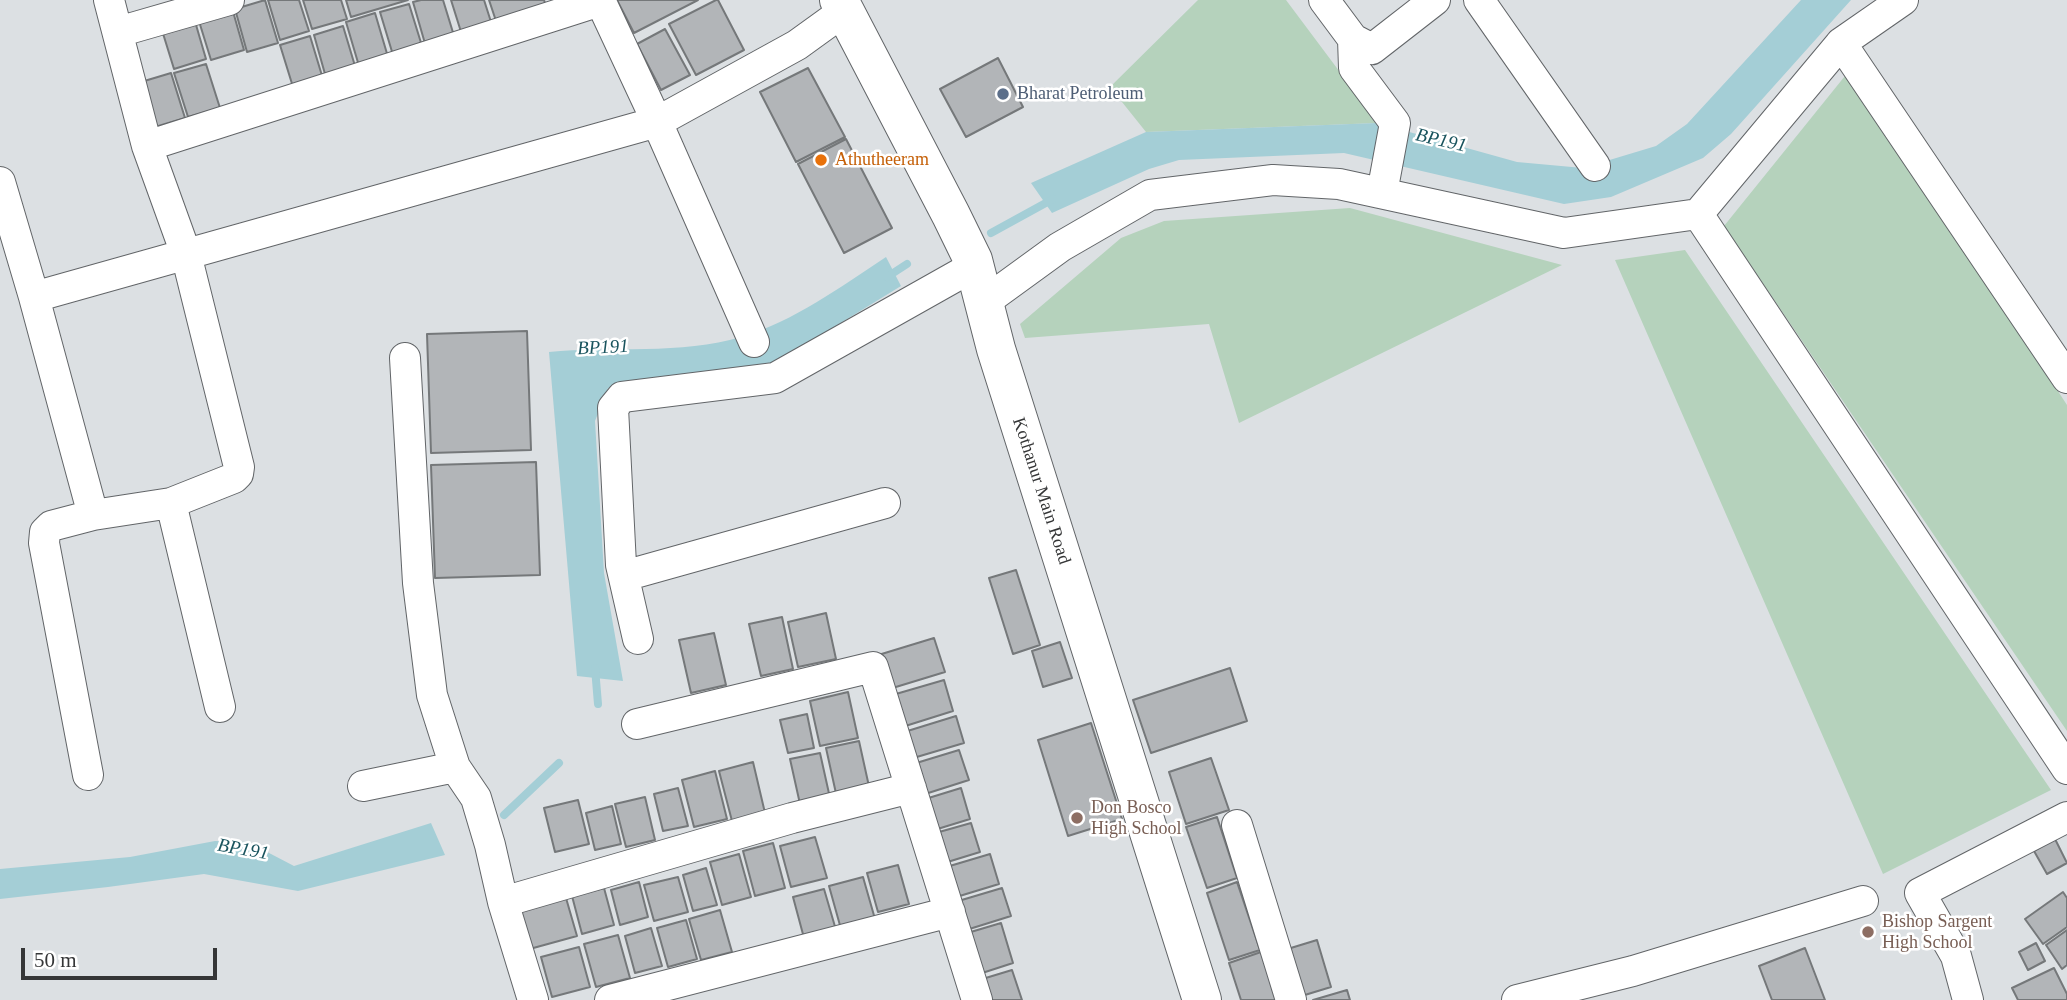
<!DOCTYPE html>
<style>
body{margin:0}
#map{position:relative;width:2067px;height:1000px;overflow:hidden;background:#dce0e3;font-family:Georgia,serif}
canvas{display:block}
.scale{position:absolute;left:21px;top:948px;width:196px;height:32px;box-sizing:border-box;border:4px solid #353637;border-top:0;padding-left:9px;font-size:21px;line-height:24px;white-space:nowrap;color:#353637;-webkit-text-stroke:5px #fff;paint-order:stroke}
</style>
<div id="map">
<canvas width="2067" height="1000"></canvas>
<div class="scale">50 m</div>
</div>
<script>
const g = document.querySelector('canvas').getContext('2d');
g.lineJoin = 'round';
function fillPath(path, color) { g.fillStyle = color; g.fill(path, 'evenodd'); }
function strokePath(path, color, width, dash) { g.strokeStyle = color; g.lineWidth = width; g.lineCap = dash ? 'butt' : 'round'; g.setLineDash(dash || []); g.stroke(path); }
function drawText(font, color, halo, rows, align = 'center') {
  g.font = font + ' Georgia,serif'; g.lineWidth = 5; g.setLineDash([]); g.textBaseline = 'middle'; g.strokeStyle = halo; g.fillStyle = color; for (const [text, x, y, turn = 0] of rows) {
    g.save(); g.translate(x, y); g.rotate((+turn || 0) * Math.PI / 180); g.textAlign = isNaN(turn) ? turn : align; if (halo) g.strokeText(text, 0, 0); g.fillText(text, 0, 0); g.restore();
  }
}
fillPath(new Path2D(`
 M1198 0H1286L1378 123 1146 132 1110 87Z
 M1849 71 2067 405V731L1724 226Z
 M1350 208 1562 265 1239 423 1209 324 1025 338 1020 324 1121 238 1164 221Z
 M1685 250 2051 790 1883 874 1615 260Z`), '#b5d2bc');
fillPath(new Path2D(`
 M1801 0H1851L1731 134 1703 158 1611 197 1564 204 1344 153 1179 160 1149 169 1052 213 1031 183 1146 132 1377 123 1517 162 1583 168 1656 146 1687 124Z
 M886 257 901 286 777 362 759 368 608 388 595 421 604 573 623 681 577 676 549 352C610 346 682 355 741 337 795 321 840 287 886 257Z
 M431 823 445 855 298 891 204 874 108 887 0 899V869L130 857 215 841 248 842 294 866Z`), '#a4ced6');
strokePath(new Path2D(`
 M991 233 1053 199
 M887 277 907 264
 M595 668 598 704
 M504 815 559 763`), '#a4ced6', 8);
const building = new Path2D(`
 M265 0 278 43 247 52 235 9Z
 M268 0H299L309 31 280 40Z
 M303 0H341L347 19 312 29Z
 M346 0H408L351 17Z
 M421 0H443L455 39 426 47 413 2Z
 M451 0H484L492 25 462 35Z
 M489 0H544L547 9 497 24Z
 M617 0H698L634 33Z
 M716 0H718L744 50 696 75 669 24Z
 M409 4 422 46 393 55 380 12Z
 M232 8 244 50 211 60 198 18Z
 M375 13 388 57 359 66 346 22Z
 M194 18 206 59 174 69 161 27Z
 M343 26 355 66 325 74 314 35Z
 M665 29 690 75 661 90 637 44Z
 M310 36 323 79 293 87 280 45Z
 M998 58 1023 107 966 137 940 89Z
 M206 64 220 108 188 117 174 73Z
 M808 68 845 137 796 162 760 92Z
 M171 73 185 118 155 127 141 82Z
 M846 139 892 228 844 253 798 164Z
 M527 331 531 450 431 453 427 334Z
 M536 462 540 575 435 578 431 465Z
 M1016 570 1040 645 1013 654 989 578Z
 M826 613 836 659 798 667 788 622Z
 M782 617 793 669 761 676 749 624Z
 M714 633 726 685 691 693 679 640Z
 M934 638 945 672 886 690 875 656Z
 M1060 642 1072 678 1043 687 1032 651Z
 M1230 668 1247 721 1151 753 1133 700Z
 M944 680 953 711 899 728 889 696Z
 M848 692 858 738 820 746 810 701Z
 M807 714 814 748 788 753 780 720Z
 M956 716 964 743 910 759 901 733Z
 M1091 723 1122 819 1068 836 1038 740Z
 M859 741 870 791 837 798 826 748Z
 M959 750 969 780 922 795 913 764Z
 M820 753 830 798 800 804 790 759Z
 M1211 758 1229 810 1186 824 1169 772Z
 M753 762 765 813 732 821 719 771Z
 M715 771 727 819 694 827 682 780Z
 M678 788 688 826 663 831 654 794Z
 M961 788 970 819 931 831 922 800Z
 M645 797 655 840 626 847 615 804Z
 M578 800 589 844 555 852 544 808Z
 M612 806 621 844 595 850 586 813Z
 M1217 817 1237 878 1207 888 1186 827Z
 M971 823 980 852 941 864 932 834Z
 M815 837 827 878 791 887 780 846Z
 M2055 839 2067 863 2047 874 2034 851Z
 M773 843 785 888 755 896 743 851Z
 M739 854 751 897 722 905 710 862Z
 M990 854 999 884 953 898 943 868Z
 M898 865 909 904 878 912 867 873Z
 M706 868 717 905 693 911 683 875Z
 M678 877 688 912 654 921 644 885Z
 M863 877 875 919 841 929 829 886Z
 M639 882 648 917 620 925 611 890Z
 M1237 882 1260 950 1229 960 1207 893Z
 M604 888 614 925 582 934 572 896Z
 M1002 888 1011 916 963 931 955 902Z
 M824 889 836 930 804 938 793 897Z
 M2063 892 2067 898V927L2043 944 2025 919Z
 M566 898 577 936 526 950 516 911Z
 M720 910 732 952 701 960 689 919Z
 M686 920 697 959 668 967 657 928Z
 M1001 923 1013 963 976 975 964 934Z
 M651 928 662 966 635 973 625 936Z
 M2067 930V965L2062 969 2046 945Z
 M618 935 630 978 596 987 584 944Z
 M1317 940 1331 987 1295 998 1281 951Z
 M2036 943 2045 961 2028 970 2019 952Z
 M579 947 590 987 552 997 541 957Z
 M1805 948 1825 1000H1772L1759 966Z
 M1261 952 1277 1000H1241L1229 963Z
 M2054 968 2067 994V1000H2018L2012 988Z
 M1012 970 1022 1000H985L979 980Z
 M1347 990 1350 1000H1313Z`);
fillPath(building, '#b2b5b8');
strokePath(building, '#75787a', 2);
const minor = new Path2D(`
 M600 0 657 122 754 342
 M1324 0 1353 39 1372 49 1435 0
 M1479 0 1595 166
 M118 32 229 0
 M1353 39 1354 68 1395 123 1382 193
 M1841 43 2067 378
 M147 146 600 1
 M0 182 34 297 657 122 797 45 844 11
 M1698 214 2067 769
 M34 297 93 515
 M983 303 1060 247 1150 195 1273 180 1339 184 1564 233 1698 214 1841 43 1903 0
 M405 358 418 583 432 695 455 767 476 798 490 845 503 902 533 1000
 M171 503 220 707
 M624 576 885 503
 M638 639 621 565 613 408 622 397 775 378 974 266
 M637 724 873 667 977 1000
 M88 775 44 543 45 532 51 526 93 515 171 503 234 478 238 474 239 467 186 254 147 146 109 0
 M363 786 455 767
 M1237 825 1291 1000
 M503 902 792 818 911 788
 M610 1000 950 912
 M1517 1000 1633 971 1863 901
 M1968 1000 1956 956 1920 893 2067 817`);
const secondary = new Path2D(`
 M839 0 951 215 973 260 996 349 1202 1000`);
strokePath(minor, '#626568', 32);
strokePath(secondary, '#626568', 40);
strokePath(minor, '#fff', 30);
strokePath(secondary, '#fff', 38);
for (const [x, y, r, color] of [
 [1003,94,7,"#5c6f8a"],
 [821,160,7,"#e8710a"],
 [1077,818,7,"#8d6e63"],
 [1868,932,7,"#8d6e63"]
]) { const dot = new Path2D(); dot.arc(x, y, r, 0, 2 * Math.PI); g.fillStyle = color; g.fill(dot); strokePath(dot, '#fff', 2.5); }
drawText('18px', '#4e5e75', '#fff', [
 ["Bharat Petroleum",1017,94]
], 'left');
drawText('18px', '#c56008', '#fff', [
 ["Athutheeram",835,160]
], 'left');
drawText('18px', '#353637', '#fff', [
 ["Kothanur Main Road",1041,491,72]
]);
drawText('18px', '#785e54', '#fff', [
 ["Don Bosco",1091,808],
 ["High School",1091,829],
 ["Bishop Sargent",1882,922],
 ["High School",1882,943]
], 'left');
drawText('italic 19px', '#1a545e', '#fff', [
 ["BP191",1441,141,13],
 ["BP191",603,348,-3],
 ["BP191",243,850,10]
]);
</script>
